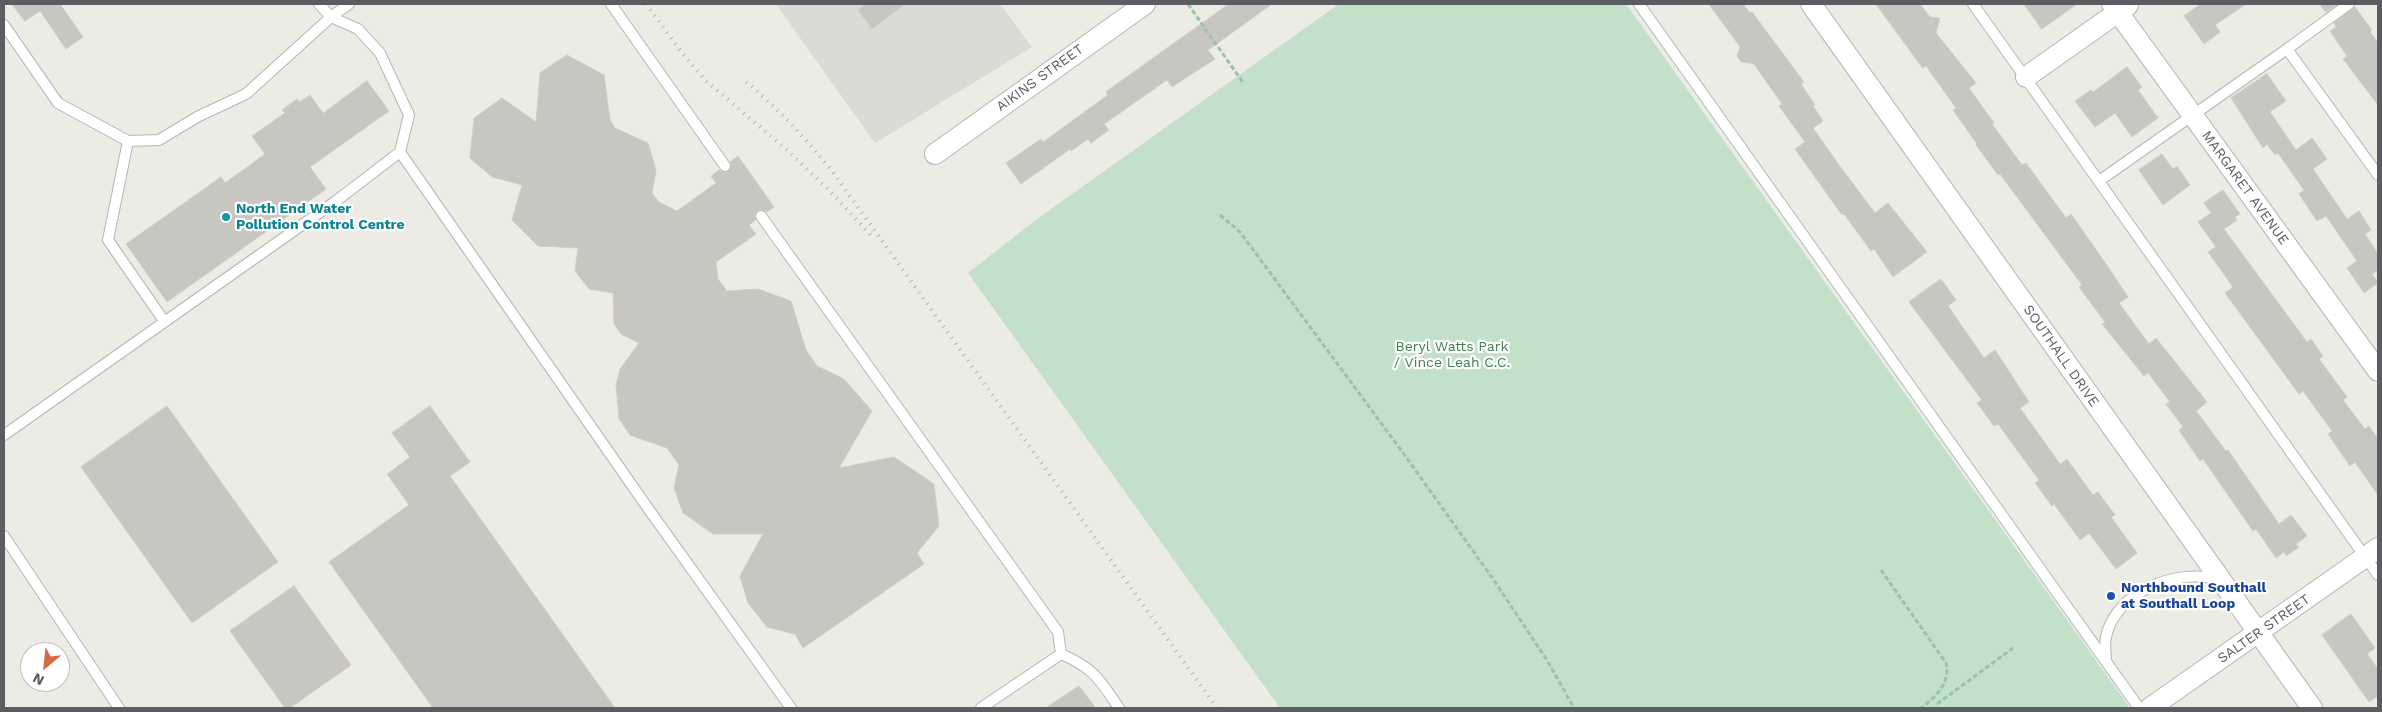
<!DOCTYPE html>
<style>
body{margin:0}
#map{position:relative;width:2382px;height:712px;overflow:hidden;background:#ecece4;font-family:"Work Sans",sans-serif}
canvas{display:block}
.frame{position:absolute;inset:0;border:5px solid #5c5d62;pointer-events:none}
.north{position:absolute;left:20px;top:642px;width:50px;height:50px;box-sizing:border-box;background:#fff;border:1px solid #bebec0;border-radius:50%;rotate:208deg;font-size:14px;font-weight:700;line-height:20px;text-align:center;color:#5c5d62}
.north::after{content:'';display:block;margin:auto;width:18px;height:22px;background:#d46942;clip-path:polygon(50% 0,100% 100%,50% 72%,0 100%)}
</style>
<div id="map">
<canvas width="2382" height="712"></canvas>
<div class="frame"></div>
<div class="north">N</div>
</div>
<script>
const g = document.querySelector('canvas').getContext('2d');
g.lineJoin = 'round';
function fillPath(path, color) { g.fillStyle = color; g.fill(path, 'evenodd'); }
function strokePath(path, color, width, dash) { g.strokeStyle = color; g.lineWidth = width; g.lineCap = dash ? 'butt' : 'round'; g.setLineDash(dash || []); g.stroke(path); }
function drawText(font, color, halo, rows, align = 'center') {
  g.font = font + ' "Work Sans",sans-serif'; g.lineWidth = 4.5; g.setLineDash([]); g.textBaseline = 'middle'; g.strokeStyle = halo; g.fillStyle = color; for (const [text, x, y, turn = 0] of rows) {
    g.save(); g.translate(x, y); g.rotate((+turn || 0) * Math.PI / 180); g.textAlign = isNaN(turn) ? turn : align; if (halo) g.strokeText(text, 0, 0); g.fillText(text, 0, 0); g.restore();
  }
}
fillPath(new Path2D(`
 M776 4H1000L1032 47 875 143Z`), '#dbdbd6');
fillPath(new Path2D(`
 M1339 4H1626L2130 708H1280L968 273 1037 219Z`), '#c3e1c9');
const building = new Path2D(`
 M12 4H60L83 37 66 49 40 11 25 21Z
 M866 4H905L872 29 858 10Z
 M1229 4H1272L1208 50 1215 59 1172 87 1167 80 1104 124 1109 130 1091 143 1088 139 1071 151 1070 149 1021 184 1006 163 1041 139 1043 142 1108 95 1106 92Z
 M1709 4H1743L1750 13 1752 12 1804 82 1801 84 1815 105 1813 106 1823 121 1813 128 1839 165 1875 213 1888 203 1927 252 1893 277 1874 249 1871 251 1844 214 1842 215 1795 149 1805 142 1779 106 1782 104 1754 64 1741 62 1737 56 1740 47Z
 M1876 4H1920L1930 17 1940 18 1936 33 1976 83 1969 88 1994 123 1992 124 2022 165 2026 163 2066 218 2071 214 2104 261 2128 297 2119 303 2149 344 2156 338 2207 402 2196 411 2226 451 2228 450 2279 524 2291 515 2307 536 2296 544 2299 547 2286 556 2284 552 2276 558 2256 529 2253 531 2203 459 2200 461 2179 430 2183 427 2166 404 2170 402 2148 373 2144 376 2102 324 2105 322 2079 287 2082 285 2000 174 1998 175 1976 145 1977 144 1953 110 1956 108 1926 66 1923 68Z
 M2024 4H2077L2042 29Z
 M2201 4H2246L2215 25 2220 32 2204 44 2184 16Z
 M2320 4H2338L2326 12Z
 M2355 7 2372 30 2370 32 2378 43V105L2343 59 2347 56 2330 31 2336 27 2334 23Z
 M567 55 604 75 610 120 615 128 648 143 656 170 652 193 659 202 677 211 716 183 711 176 719 170 725 173 729 171 732 166 730 162 738 156 774 207 767 212 761 209 757 211 754 216 756 220 749 225 756 234 716 262 718 279 727 291 758 289 791 301 806 350 817 366 844 379 872 411 839 468 894 457 934 484 939 526 917 553 924 564 803 648 795 634 767 627 748 603 740 576 763 534H713L683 513 674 488 679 465 667 448 630 435 619 419 616 385 620 369 639 343 621 334 614 324 613 293 589 289 575 271 578 248 538 246 512 220 522 185 492 177 470 158 474 118 502 98 536 122 540 73Z
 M2127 67 2142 87 2138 90 2158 118 2132 137 2115 113 2095 127 2075 101 2091 90 2093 92Z
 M2267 74 2286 101 2270 112 2296 150 2312 138 2327 159 2313 169 2347 219 2359 211 2371 230 2365 234 2378 254V270L2372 274 2378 283 2364 293 2347 268 2357 261 2326 216 2317 221 2299 194 2304 190 2278 153 2275 155 2267 144 2263 148 2231 98Z
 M367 81 389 111 310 167 326 189 167 302 126 244 221 177 225 183 265 154 252 136 285 113 282 110 297 99 299 102 310 95 323 113Z
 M2162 154 2173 169 2177 166 2190 185 2163 205 2139 170Z
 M2223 190 2240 214 2235 217 2237 220 2224 229 2307 342 2311 339 2323 356 2319 359 2347 397 2343 400 2365 429 2369 426 2378 439V495L2355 462 2350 466 2328 434 2332 431 2303 391 2299 394 2225 293 2233 287 2208 252 2216 247 2198 222 2211 213 2204 203Z
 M1941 279 1956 300 1948 306 1984 358 1995 350 2029 402 2020 408 2060 464 2067 459 2093 495 2098 492 2115 515 2111 517 2137 553 2116 569 2089 533 2080 540 2054 504 2052 506 2035 483 2039 480 1998 424 1994 426 1977 403 1982 400 1909 302Z
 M167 406 278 562 192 623 81 467Z
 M430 406 470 462 450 476 615 708H433L329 562 409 505 387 474 410 457 392 433Z
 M294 586 351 665 290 708H285L230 631Z
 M2351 614 2375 648 2367 654 2378 669V696L2369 702 2322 635Z
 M1079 686 1096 708H1046Z`);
fillPath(building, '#c8c6c0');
strokePath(building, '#d0cfc3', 1);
const lane = new Path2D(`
 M611 4 725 166
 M1639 4 2139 708
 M1973 4 2378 575
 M2349 4 2287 49 2378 175
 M4 25 58 103 128 141 159 140 199 116 246 94 331 17 319 4
 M128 141 108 240 164 321
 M400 152 647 507 791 708
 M2099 181 2287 49
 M761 216 1058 632 1061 654 981 708
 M4 435 336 201 400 152 409 115 380 53 358 29 331 17 349 4
 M4 536 119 708
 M1061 654C1094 668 1100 680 1119 708
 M2106 661C2106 654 2104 645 2106 637 2115 592 2178 567 2219 580`);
const street = new Path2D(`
 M1811 4 2312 708
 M2112 4 2378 371
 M2026 77 2128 5
 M935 154 1145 4
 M2150 708 2378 548`);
strokePath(lane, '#b4b5b9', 12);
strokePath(street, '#b4b5b9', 22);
strokePath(new Path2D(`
 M1188 4 1244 84
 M1220 215 1240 232 1401 450 1493 579 1547 660 1574 708
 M1881 570 1946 663C1951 683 1935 698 1921 708
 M1937 704 2013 648`), '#9dc1af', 3, [5, 2.5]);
strokePath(lane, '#fff', 10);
strokePath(street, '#fff', 20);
strokePath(new Path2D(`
 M646 4 683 54 706 81 787 150 833 194 874 239
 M746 82C779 109 805 138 832 171L1217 708`), '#b3b4b4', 4, [1, 6]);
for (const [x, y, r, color] of [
 [226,217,5,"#0f9aa8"],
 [2111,596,5,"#1a4fb4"]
]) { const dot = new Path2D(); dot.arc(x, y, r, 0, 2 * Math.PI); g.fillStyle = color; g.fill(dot); strokePath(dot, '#fff', 2); }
drawText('14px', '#5c5d62', '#fff', [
 ["AIKINS STREET",1040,78,-36],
 ["MARGARET AVENUE",2245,188,54],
 ["SOUTHALL DRIVE",2061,356,55],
 ["SALTER STREET",2264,629,-35]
]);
drawText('bold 14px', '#0d838f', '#fff', [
 ["North End Water",236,209],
 ["Pollution Control Centre",236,225]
], 'left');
drawText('14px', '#3f7e4e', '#fff', [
 ["Beryl Watts Park",1452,347],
 ["/ Vince Leah C.C.",1452,363]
]);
drawText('bold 14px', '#164399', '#fff', [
 ["Northbound Southall",2121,588],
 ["at Southall Loop",2121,604]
], 'left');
</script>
